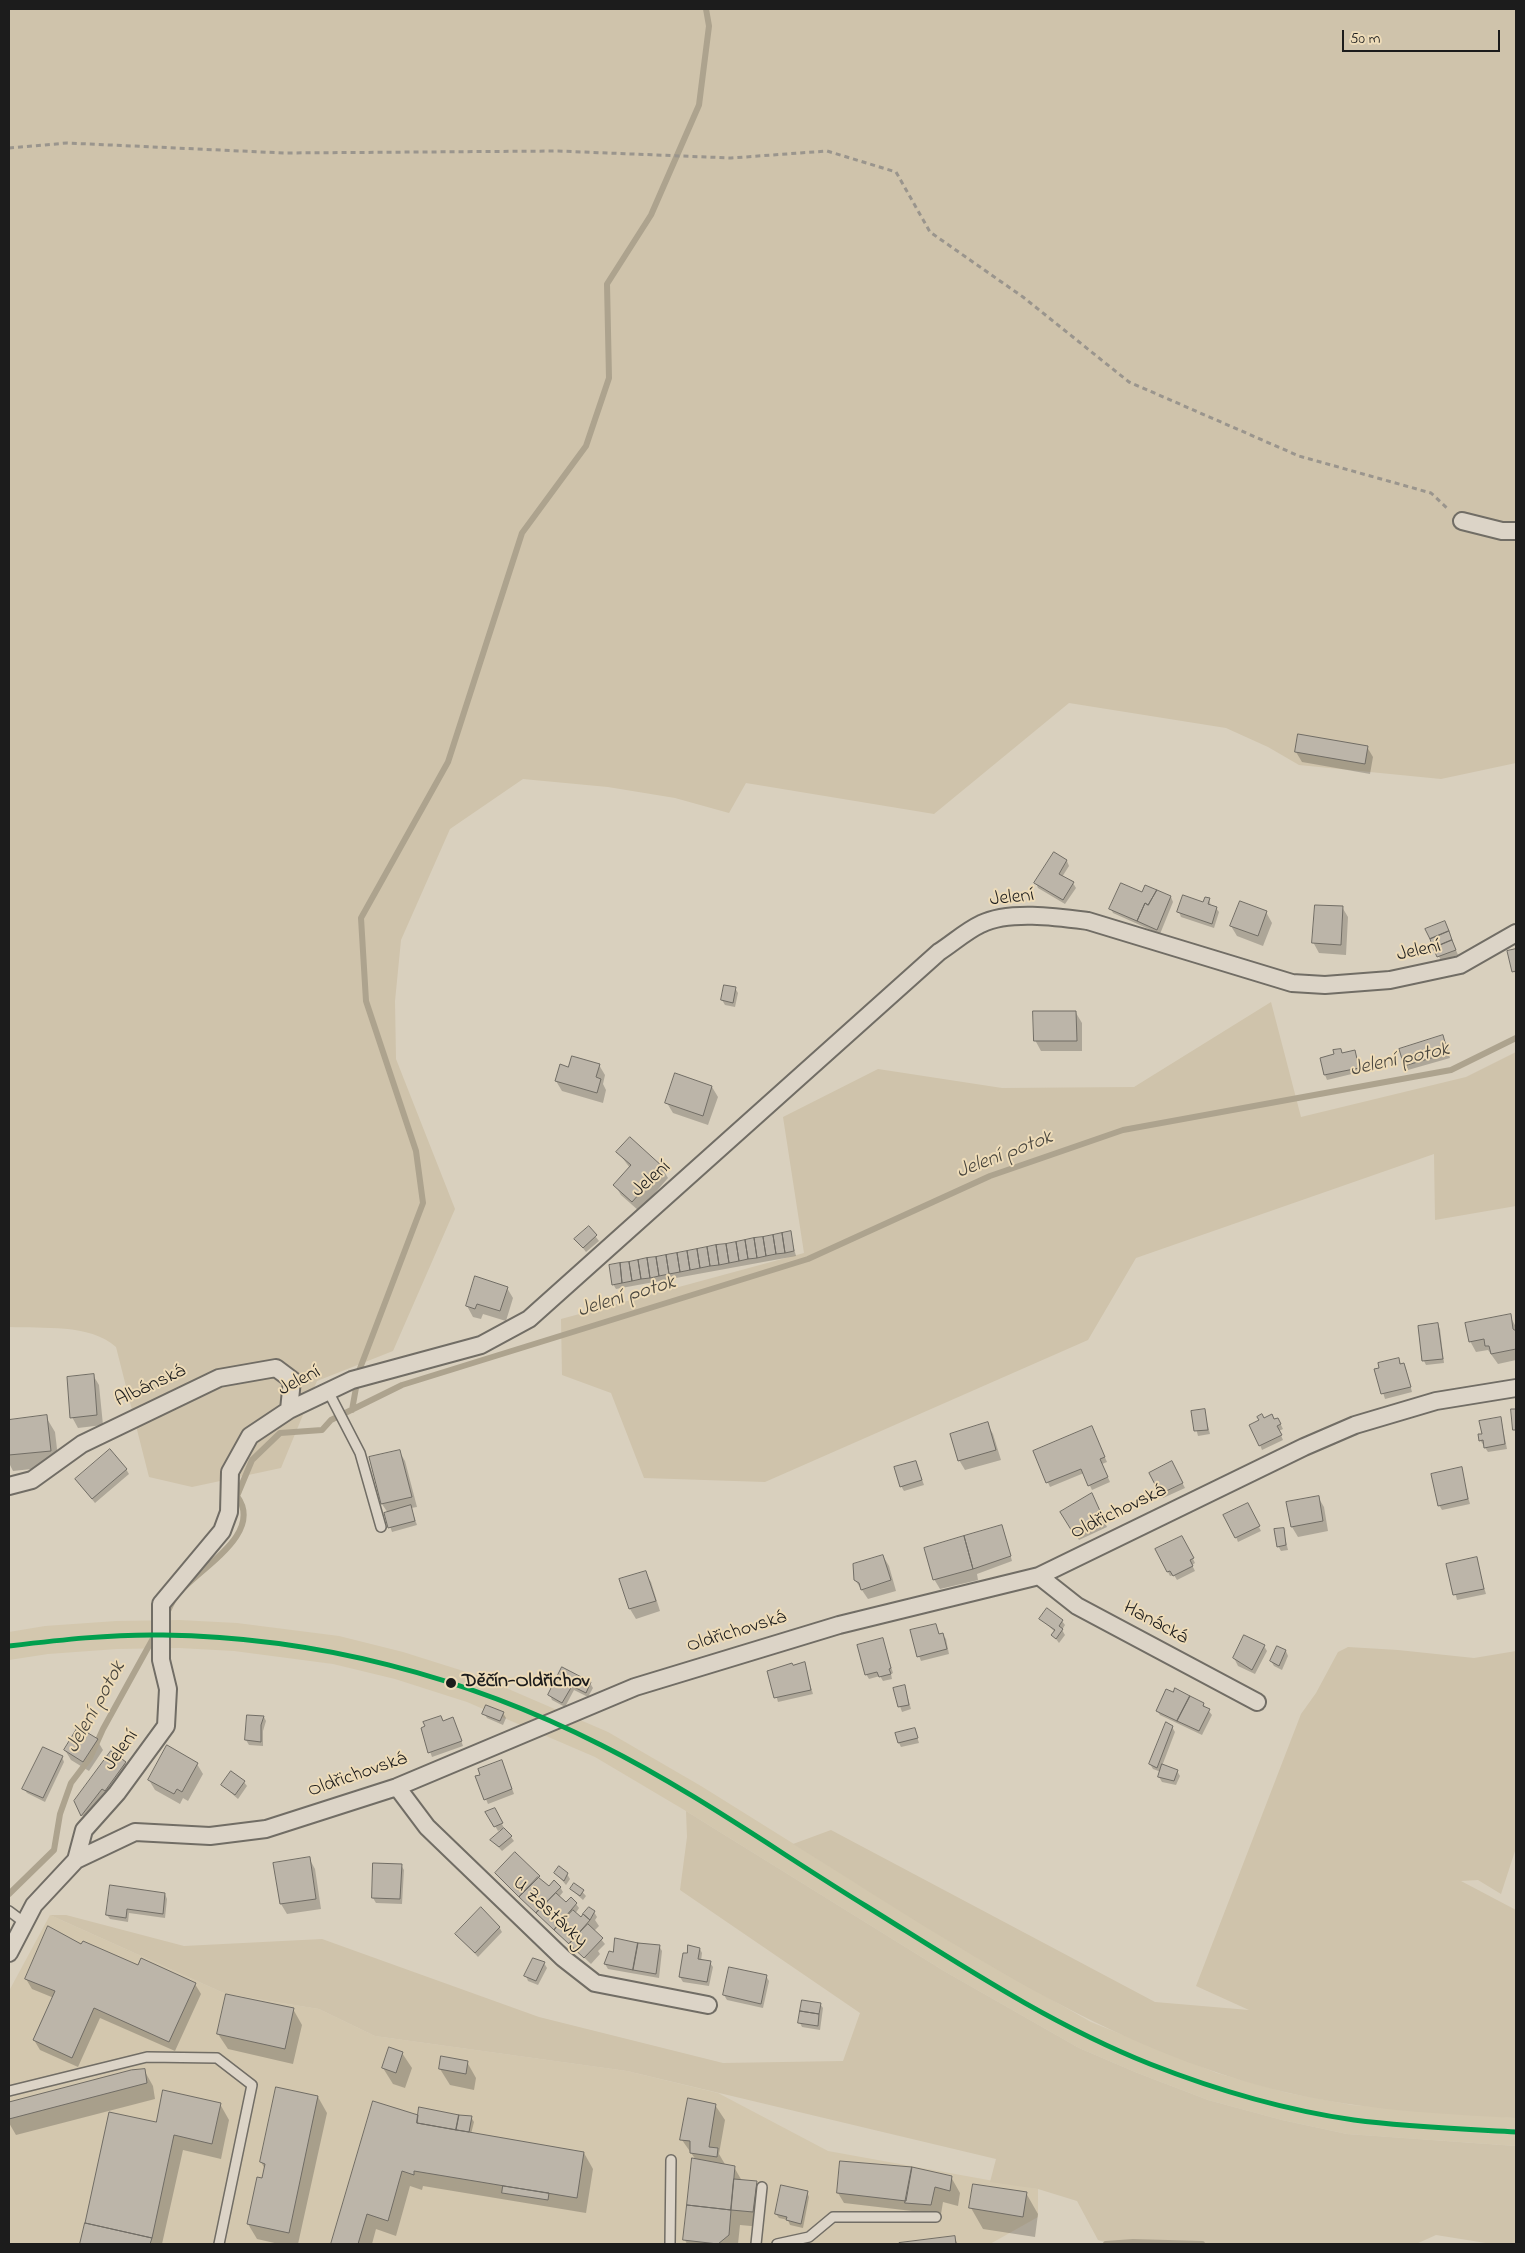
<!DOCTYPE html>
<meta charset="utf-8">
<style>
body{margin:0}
#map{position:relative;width:1525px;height:2253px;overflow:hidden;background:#d9d0be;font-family:"Indie Flower",sans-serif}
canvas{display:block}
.frame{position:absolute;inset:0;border:10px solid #1c1c1c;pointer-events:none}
.scale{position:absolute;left:1342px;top:30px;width:158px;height:22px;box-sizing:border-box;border:2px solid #1c1c1c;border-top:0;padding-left:6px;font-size:15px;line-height:18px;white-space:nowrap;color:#1c1c1c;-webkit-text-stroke:4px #eddbb8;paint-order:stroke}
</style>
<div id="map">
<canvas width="1525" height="2253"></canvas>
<div class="frame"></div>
<div class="scale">50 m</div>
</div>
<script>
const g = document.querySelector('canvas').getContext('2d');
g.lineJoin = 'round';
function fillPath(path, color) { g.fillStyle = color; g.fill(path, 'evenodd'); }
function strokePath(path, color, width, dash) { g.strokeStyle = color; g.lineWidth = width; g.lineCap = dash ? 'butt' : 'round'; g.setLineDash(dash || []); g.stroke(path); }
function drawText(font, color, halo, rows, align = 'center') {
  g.font = font + ' "Indie Flower",sans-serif'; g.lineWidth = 4; g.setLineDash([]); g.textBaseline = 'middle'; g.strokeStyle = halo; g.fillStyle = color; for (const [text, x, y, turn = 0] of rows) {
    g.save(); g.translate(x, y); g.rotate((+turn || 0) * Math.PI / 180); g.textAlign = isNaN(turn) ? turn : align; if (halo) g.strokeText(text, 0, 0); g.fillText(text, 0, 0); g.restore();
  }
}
fillPath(new Path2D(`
 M179 1620 237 1623 339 1636 403 1652 476 1675 608 1732 701 1786 959 1947 1091 2022 1217 2073 1288 2093 1352 2105 1516 2118V2146L1347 2134 1282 2120 1208 2100 1135 2072 1079 2048 944 1971 686 1811 595 1757 467 1702 395 1679 333 1664 234 1651 179 1648 117 1649 48 1654 9 1660V1632L45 1626 116 1621Z
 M50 1915 226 1994 319 2009 375 2036 627 2071 718 2093 828 2151 1038 2189V2217L990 2244H9V1991Z`), '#d3c7ae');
fillPath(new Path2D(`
 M9 9H1516V763L1441 779 1299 765 1268 747 1226 728 1069 703 934 814 746 783 729 813 675 798 608 787 523 779 450 829 401 940 395 1001 396 1059 455 1209 393 1351 317 1381 281 1468 192 1487 149 1477 116 1347C89 1323 43 1329 9 1327Z
 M1271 1002 1301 1117 1466 1077 1516 1052V1206L1435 1220 1434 1154 1136 1258 1088 1340 765 1482 644 1478 611 1393 562 1375 561 1319 804 1253 783 1117 878 1069 1002 1088 1134 1087Z
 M1348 1647 1398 1650 1474 1658 1516 1651V1848L1501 1894 1478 1880 1461 1881 1516 1910V2118C1440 2114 1363 2110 1289 2093 1106 2050 951 1942 793 1844L831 1830 1155 2002 1249 2010 1196 1986 1301 1714 1316 1693 1338 1652Z
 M686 1811 944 1971 1079 2048 1135 2072 1208 2100 1282 2120 1347 2134 1516 2146V2244H1492L1436 2235 1416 2244H1111L1098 2240 1077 2201 1038 2189 990 2182 996 2159 627 2071 375 2036 319 2009 226 1994 50 1915H66L184 1946 322 1939 539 2017 723 2063 843 2061 860 2013 680 1890 687 1837Z`), '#cfc3ab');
fillPath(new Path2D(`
 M1367 747 1373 757 1370 774 1302 762 1296 752Z
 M1055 854 1067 861 1069 866 1062 877 1073 883 1076 888 1065 904 1038 888 1036 883Z
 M1143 894 1171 897 1173 902 1160 934 1113 913 1111 909Z
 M1209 899 1211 906 1216 908 1219 912 1214 928 1181 917 1179 912 1204 904Z
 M1342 907 1348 917 1346 955 1319 953 1313 942Z
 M1266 912 1272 923 1263 946 1237 936 1231 926Z
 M1447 927 1458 955 1441 961 1427 929Z
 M1516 950V977L1509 952Z
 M735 988 738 993 735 1007 725 1005 722 1000Z
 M1076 1013 1082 1023V1051H1041L1035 1040Z
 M1443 1037 1450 1058 1408 1070 1400 1050Z
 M1340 1050 1343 1054 1355 1051 1360 1072 1327 1080 1325 1075Z
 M599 1065 605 1075 603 1084 606 1090 603 1103 562 1091 556 1081 569 1068Z
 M712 1087 718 1097 708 1125 673 1113 667 1103Z
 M618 1152 662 1168 668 1178 639 1211 621 1195 615 1185 630 1168Z
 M589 1228 599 1241 586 1252 576 1239Z
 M790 1233 796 1256 616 1289 613 1284Z
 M507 1288 513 1298 506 1321 483 1314 481 1319 473 1317 467 1306Z
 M1510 1316 1516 1327V1360L1498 1364 1488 1350 1476 1352 1470 1341Z
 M1438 1325 1440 1329 1444 1363 1426 1365 1424 1361Z
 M1398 1360 1406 1369 1412 1392 1385 1399 1376 1370Z
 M93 1375 99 1385 103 1425 78 1428 72 1417Z
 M1204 1410 1210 1434 1198 1436 1192 1412Z
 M46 1417 55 1432 59 1466 13 1471 9 1463V1421Z
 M1501 1418 1507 1449 1488 1452 1480 1440Z
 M1278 1419 1283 1429 1279 1431 1283 1440 1262 1450 1260 1445 1274 1420Z
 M987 1424 993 1434 1001 1460 965 1470 959 1460Z
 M1094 1433 1107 1462 1102 1464 1110 1482 1092 1490 1084 1473 1050 1487 1034 1452Z
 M399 1451 405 1461 417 1507 411 1508 417 1525 392 1532 386 1514 388 1513 382 1504 370 1458Z
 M916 1462 924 1485 904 1491 901 1486Z
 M1174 1467 1185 1488 1163 1498 1151 1474Z
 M126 1469 129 1474 95 1503 76 1480Z
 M1461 1469 1470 1504 1442 1510 1439 1505Z
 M1318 1497 1324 1507 1328 1531 1298 1537 1292 1527Z
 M1094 1499 1107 1527 1079 1540 1061 1512Z
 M1250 1510 1261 1531 1238 1542 1236 1537Z
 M1283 1529 1288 1550 1281 1551 1278 1546Z
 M1004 1532 1012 1561 977 1574 978 1580 940 1589 934 1579Z
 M1182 1537 1195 1563 1192 1565 1195 1571 1177 1580 1174 1575 1170 1576 1168 1572Z
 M883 1556 889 1566 896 1591 868 1599 855 1580Z
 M1476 1559 1486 1594 1457 1600 1448 1565Z
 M645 1572 651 1582 660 1611 636 1619 630 1609 620 1580Z
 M1041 1619 1062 1621 1065 1625 1062 1630 1065 1635 1059 1643 1053 1635 1055 1632Z
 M936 1625 940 1636 943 1635 946 1639 949 1654 921 1661 919 1656Z
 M883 1640 893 1673 891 1674 892 1679 883 1681 880 1676 869 1679 866 1674Z
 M1264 1646 1267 1651 1255 1674 1238 1666 1234 1658Z
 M1278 1647 1286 1651 1288 1656 1282 1670 1274 1666 1271 1661Z
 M804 1664 813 1694 778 1702 769 1672Z
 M563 1669 590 1683 593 1688 588 1697 574 1690 565 1707 552 1700 550 1695Z
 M905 1687 911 1709 902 1712 894 1689Z
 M1203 1704 1212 1715 1202 1735 1160 1715 1157 1710Z
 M484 1713H503L506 1718 503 1725 487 1718Z
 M264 1717 266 1721 263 1731V1746L249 1745 246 1740Z
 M443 1722 455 1723 463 1746 432 1757 422 1729Z
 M1172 1727 1175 1732 1162 1766 1177 1771 1180 1776 1176 1785 1162 1782 1159 1777 1161 1772 1153 1769 1150 1764Z
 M915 1730 919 1743 901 1747 899 1743Z
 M97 1740 103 1750 89 1771 71 1760 65 1750Z
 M62 1757 64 1762 45 1802 27 1793 24 1789Z
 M125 1763 128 1767 108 1795 105 1793 84 1819 75 1801Z
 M197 1764 203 1774 188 1801 183 1798 180 1804 155 1790 149 1780Z
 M504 1766 514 1794 488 1804 477 1777Z
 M244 1782 247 1786 238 1799 222 1785Z
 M494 1809 504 1828 498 1831 487 1812Z
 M511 1837 514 1841 502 1851 492 1840Z
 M309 1858 315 1869 321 1909 287 1914 281 1904 275 1864Z
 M401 1865 404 1870 402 1904 376 1903 373 1898Z
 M556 1873 567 1874 570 1879 566 1885Z
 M496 1874 549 1888 560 1887 563 1892 559 1897 566 1904H576L579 1908 575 1914 581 1919 594 1912 597 1917 595 1920 599 1926 594 1931 605 1944 598 1951 600 1954 591 1964Z
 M575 1884 586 1896 583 1900 571 1889Z
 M165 1894 167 1899 165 1918 129 1913 128 1922 110 1919 107 1915Z
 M499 1927 502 1932 478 1957 457 1934Z
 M616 1939 659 1946 662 1951 659 1978 608 1969 605 1964 610 1953H614Z
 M82 1945 139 1967 195 1984 201 1994 175 2051 100 2018 78 2067 40 2050 34 2040 54 1998 32 1989 26 1979Z
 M700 1949 702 1953 701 1961 710 1963 713 1967 709 1986 683 1982 680 1977Z
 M544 1963 547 1968 538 1985 528 1981 526 1976Z
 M766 1976 769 1981 763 2008 727 2000 724 1995Z
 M820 2004 823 2008 820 2030 802 2027 800 2023Z
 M293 2009 302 2025 293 2064 228 2049 218 2034Z
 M402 2053 412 2068 405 2088 393 2084 383 2068Z
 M467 2062 476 2078 474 2090 450 2085 440 2069Z
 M144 2070 153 2086 155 2099 16 2135 9 2123V2103L131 2072Z
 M318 2097 327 2113 298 2244H279L257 2239 248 2224 263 2179 265 2169 261 2162Z
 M374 2103 419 2116 471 2117 474 2122 471 2134 584 2153 593 2169 586 2213 423 2186 422 2190 410 2186 396 2236 376 2229 372 2244H332Z
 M220 2104 229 2120 221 2159 183 2150 162 2244H81L110 2114 157 2124Z
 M715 2105 725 2120 719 2154 726 2166 734 2167 742 2181 756 2182 765 2198 762 2227 740 2225 738 2244H687L685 2240 696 2160 682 2140Z
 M951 2177 960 2193 958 2206 943 2202 940 2220 916 2218 912 2211 844 2203 838 2193Z
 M807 2192 809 2197 803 2228 790 2225 788 2220 779 2218 776 2214Z
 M1026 2193 1038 2214 1035 2237 983 2229 971 2208Z
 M954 2238 958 2244H901Z`), '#0003');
strokePath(new Path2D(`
 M352 1410 359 1371 423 1203 416 1151 366 1001 361 918 448 762 522 533 586 446 609 378 607 284 651 215 699 105 709 26 706 9
 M166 1615C169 1609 172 1601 177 1595 198 1569 265 1534 237 1496L252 1460 280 1433 322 1430 331 1420 402 1385 808 1259 990 1176 1123 1130 1451 1070 1516 1038
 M9 1894 54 1850 60 1814 71 1783 90 1758 103 1729 156 1633
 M1106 2244 1133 2242 1202 2244`), '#ada38e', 6);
const building = new Path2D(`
 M1298 734 1368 746 1365 764 1295 752Z
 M1054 852 1067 860 1059 874 1074 882 1063 900 1034 883Z
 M1121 883 1142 892 1145 885 1157 890 1148 905 1145 903 1137 921 1109 909Z
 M1157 890 1171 896 1157 930 1137 921 1145 903 1148 905Z
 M1183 895 1203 902 1205 897 1210 898 1208 904 1217 907 1212 924 1177 912Z
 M1240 901 1267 911 1258 936 1230 926Z
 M1315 905 1343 906 1341 945 1312 943Z
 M1445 921 1449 931 1430 939 1425 929Z
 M1449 931 1452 940 1433 948 1430 939Z
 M1452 940 1456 950 1437 957 1433 948Z
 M1516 949V971L1512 972 1507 951Z
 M724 985 736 987 733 1003 721 1000Z
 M1033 1011H1076L1077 1041H1034Z
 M1443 1035 1448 1053 1404 1066 1399 1049Z
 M1341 1049 1342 1053 1355 1050 1359 1068 1324 1075 1320 1058 1334 1054 1333 1050Z
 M572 1056 600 1064 596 1077 601 1079 597 1093 555 1081 560 1064 568 1067Z
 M675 1073 712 1086 703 1116 665 1103Z
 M630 1137 663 1167 632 1202 613 1185 631 1165 616 1152Z
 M589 1226 597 1235 583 1248 574 1239Z
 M791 1231 794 1251 785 1253 782 1233Z
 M782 1233 785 1253 776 1254 773 1235Z
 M773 1235 776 1254 766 1256 763 1237Z
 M763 1237 766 1256 757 1258 754 1238Z
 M754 1238 757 1258 748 1259 745 1240Z
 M745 1240 748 1259 739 1261 736 1242Z
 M736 1242 739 1261 729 1263 726 1244Z
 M726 1244 729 1263 719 1265 716 1245Z
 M716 1245 719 1265 710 1266 707 1247Z
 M707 1247 710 1266 700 1268 697 1249Z
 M697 1249 700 1268 690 1270 687 1251Z
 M687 1251 690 1270 680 1272 677 1253Z
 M677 1253 680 1272 669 1274 666 1255Z
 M666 1255 669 1274 659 1276 656 1257Z
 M656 1257 659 1276 650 1278 647 1258Z
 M647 1258 650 1278 641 1279 638 1260Z
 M638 1260 641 1279 632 1281 629 1262Z
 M629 1262 632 1281 622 1283 620 1263Z
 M620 1263 622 1283 612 1285 609 1265Z
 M475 1276 508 1287 500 1311 477 1304 475 1309 466 1306Z
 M1511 1314 1513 1329 1516 1331V1349L1491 1354 1489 1346H1485L1484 1339 1469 1342 1465 1323Z
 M1438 1323 1443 1359 1422 1361 1418 1326Z
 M1399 1358 1400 1364 1404 1363 1411 1387 1381 1394 1374 1369 1379 1368 1378 1363Z
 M94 1374 97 1415 70 1418 67 1377Z
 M1205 1409 1208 1430 1194 1431 1191 1411Z
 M1511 1409H1516V1430H1513Z
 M1262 1414 1264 1418 1272 1414 1274 1419 1278 1418 1281 1424 1277 1426 1282 1435 1259 1446 1249 1425 1259 1420 1257 1417Z
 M47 1415 51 1451 9 1455V1420Z
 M1501 1417 1505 1444 1484 1448 1483 1440 1479 1441 1478 1434H1482L1479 1421Z
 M988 1422 996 1450 958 1461 950 1434Z
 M1092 1426 1105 1457 1100 1459 1108 1477 1088 1486 1081 1469 1046 1483 1033 1451Z
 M110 1449 127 1469 92 1499 75 1479Z
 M400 1450 412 1497 381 1504 369 1457Z
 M916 1461 922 1480 900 1487 894 1467Z
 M1172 1461 1183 1483 1160 1494 1149 1473Z
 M1462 1467 1468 1499 1438 1506 1431 1474Z
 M1092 1493 1105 1522 1075 1536 1060 1512Z
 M1319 1496 1323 1521 1291 1527 1286 1502Z
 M1248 1503 1260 1526 1235 1538 1223 1515Z
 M411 1505 415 1521 388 1528 384 1513Z
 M1002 1525 1011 1556 973 1569 964 1536Z
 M1284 1528 1286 1545 1277 1547 1274 1529Z
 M964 1536 973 1569 933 1580 924 1548Z
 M1182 1536 1194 1558 1190 1560 1193 1566 1173 1576 1170 1571 1167 1572 1155 1549Z
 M883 1555 891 1580 861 1590 859 1583 854 1580 853 1564Z
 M1477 1557 1484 1589 1453 1595 1446 1564Z
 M646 1571 656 1601 629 1609 619 1579Z
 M1047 1608 1063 1620 1059 1626 1063 1629 1056 1639 1051 1635 1055 1630 1039 1619Z
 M936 1624 939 1634 943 1633 947 1649 917 1657 910 1630Z
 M1244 1635 1265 1645 1252 1670 1233 1658Z
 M883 1638 891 1668 889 1669 891 1674 879 1677 877 1672 865 1675 857 1645Z
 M1277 1646 1286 1650 1279 1666 1270 1661Z
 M805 1662 811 1690 774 1698 767 1671 792 1663 793 1665Z
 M562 1667 591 1682 586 1693 572 1686 562 1703 548 1695Z
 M905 1685 909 1705 898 1707 893 1688Z
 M1175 1688 1190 1696 1177 1721 1156 1711 1166 1689 1173 1692Z
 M1190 1696 1204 1703 1203 1706 1210 1709 1199 1731 1177 1721Z
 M486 1705 504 1712 500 1721 482 1714Z
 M247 1715 264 1716 261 1725V1742L245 1740Z
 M441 1716 443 1721 453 1717 462 1741 428 1753 421 1728 425 1726 423 1722Z
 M1166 1722 1173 1726 1157 1768 1149 1764Z
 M78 1727 98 1739 83 1762 64 1750Z
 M915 1728 918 1738 898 1743 895 1733Z
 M167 1745 198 1763 182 1792 177 1789 174 1794 148 1780Z
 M43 1747 63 1756 43 1798 22 1789Z
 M111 1751 126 1762 105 1791 102 1789 81 1816 74 1801Z
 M502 1760 512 1789 484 1800 475 1776 480 1775 478 1769Z
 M1162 1764 1178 1770 1174 1781 1158 1777Z
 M231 1771 245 1781 235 1795 221 1785Z
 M495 1808 503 1823 494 1827 485 1812Z
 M504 1828 512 1836 499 1847 490 1840Z
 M515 1852 540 1876 519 1897 495 1873Z
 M310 1857 316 1899 280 1904 273 1863Z
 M373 1863 402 1864 400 1899 372 1898Z
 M559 1866 568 1873 564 1881 554 1873Z
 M538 1877 549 1886 554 1880 561 1887 536 1913 519 1897Z
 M574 1883 584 1890 580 1896 570 1889Z
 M110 1885 165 1893 163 1914 127 1909 126 1918 106 1915Z
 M556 1893 566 1902 571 1897 577 1903 554 1930 536 1913Z
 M481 1907 500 1927 475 1953 455 1934Z
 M589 1907 595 1911 590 1920 583 1914Z
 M573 1910 581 1917 583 1914 590 1920 569 1944 554 1930Z
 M588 1924 603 1938 584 1958 569 1944Z
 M48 1926 81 1944 83 1941 138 1965 141 1958 196 1983 169 2042 94 2008 72 2058 33 2040 55 1991 25 1979Z
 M615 1938 638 1943 633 1970 604 1964 609 1951 613 1952Z
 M638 1943 660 1945 656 1974 633 1970Z
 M688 1945 700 1948 698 1959 711 1961 707 1982 679 1977 683 1953H687Z
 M533 1958 545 1962 536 1981 524 1976Z
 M729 1967 767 1975 761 2004 723 1995Z
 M226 1994 294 2008 285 2049 217 2034Z
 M802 2000 821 2003 819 2014 800 2011Z
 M800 2011 819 2014 818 2026 798 2023Z
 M389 2047 403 2052 396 2073 382 2068Z
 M441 2056 468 2061 466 2074 439 2069Z
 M145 2069 147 2083 9 2119V2102L131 2070Z
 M276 2087 318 2096 289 2233 247 2224 257 2177 262 2178 265 2164 260 2162Z
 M163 2090 221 2103 212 2144 174 2135 152 2238 85 2223 109 2112 156 2122Z
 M688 2098 716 2104 709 2147 718 2148 717 2157 690 2153V2141L680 2140Z
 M373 2101 418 2115 417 2123 584 2152 577 2198 414 2171V2175L402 2171 388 2221 367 2214 358 2244H331Z
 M419 2107 459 2115 456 2130 417 2123Z
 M459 2115 472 2116 469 2132 456 2130Z
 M692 2158 735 2166 731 2210 687 2205Z
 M840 2161 912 2167 906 2201 837 2193Z
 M912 2167 952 2176 950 2191 935 2187 931 2205 905 2203Z
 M734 2179 757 2181 753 2212 731 2210Z
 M973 2184 1027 2192 1023 2217 969 2208Z
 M781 2185 808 2191 801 2224 786 2220 787 2217 775 2214Z
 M503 2186 549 2193 548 2200 502 2193Z
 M687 2205 731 2210 729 2235 718 2244 683 2240Z
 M85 2223 152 2238 150 2244H80Z
 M955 2236 956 2244H899V2243Z`);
fillPath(building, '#bcb5a9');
strokePath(building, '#716d65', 1);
const lane = new Path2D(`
 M328 1391 360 1453 381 1527
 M9 1911 25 1923
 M9 2091 147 2057 217 2058 252 2085 219 2244
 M670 2244 671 2160
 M756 2244 762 2187
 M777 2244 809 2237 833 2217H936`);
const street = new Path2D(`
 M1462 521 1502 531H1516
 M9 1486 32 1480 82 1444 219 1378 276 1368 292 1380 289 1410
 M1039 1576 1077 1606 1257 1702
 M397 1787 427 1827 563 1958 595 1983 708 2005
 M76 1860 84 1830 117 1793 166 1726 168 1689 161 1660V1604L222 1531 229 1512 230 1472 250 1436 289 1410 352 1380 481 1345 529 1319 939 952C953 943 966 931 981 924 1009 910 1058 917 1088 921L1292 983 1325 985 1390 980 1460 965 1516 933
 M9 1953 34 1905 76 1860 135 1832 210 1836 266 1829 397 1787 635 1687 839 1625 1039 1576 1304 1447 1355 1425 1436 1401 1516 1388`);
strokePath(lane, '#716d65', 12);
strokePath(street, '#716d65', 20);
strokePath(new Path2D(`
 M9 148 67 143 284 153 558 151 731 158 827 151 896 172 930 232 1023 297 1129 382 1299 456 1431 493 1448 509`), '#9a958d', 3, [5, 4]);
strokePath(lane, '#dcd4c7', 9);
strokePath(street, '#dcd4c7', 16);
strokePath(new Path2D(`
 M9 1646C60 1640 111 1634 163 1635 316 1637 465 1676 601 1745 693 1791 778 1852 866 1906 958 1963 1049 2024 1150 2064 1216 2090 1284 2110 1354 2120 1407 2127 1462 2129 1516 2132`), '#019f4e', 5);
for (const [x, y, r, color] of [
 [451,1683,6,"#1c1c1c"]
]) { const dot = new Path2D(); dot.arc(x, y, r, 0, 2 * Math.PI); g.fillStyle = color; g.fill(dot); strokePath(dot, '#eddbb8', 2); }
drawText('20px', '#1c1c1c', '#eddbb8', [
 ["Jelení",1012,899,-6],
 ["Jelení",1419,952,-12],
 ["Jelení",652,1180,-41],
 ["Jelení",300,1382,-27],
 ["Albánská",151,1387,-25],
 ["Oldřichovská",1119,1513,-26],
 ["Hanácká",1155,1624,28],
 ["Oldřichovská",737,1633,-17],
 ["Jelení",122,1751,-54],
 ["Oldřichovská",358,1776,-19],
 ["U Zastávky",549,1913,43]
]);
drawText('bold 20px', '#1c1c1c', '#eddbb8', [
 ["Děčín-Oldřichov",462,1683]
], 'left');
drawText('italic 21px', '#48453d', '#eddbb8', [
 ["Jelení potok",1400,1061,-12],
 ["Jelení potok",1005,1156,-21],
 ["Jelení potok",627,1298,-17],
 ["Jelení potok",97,1708,-61]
]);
</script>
